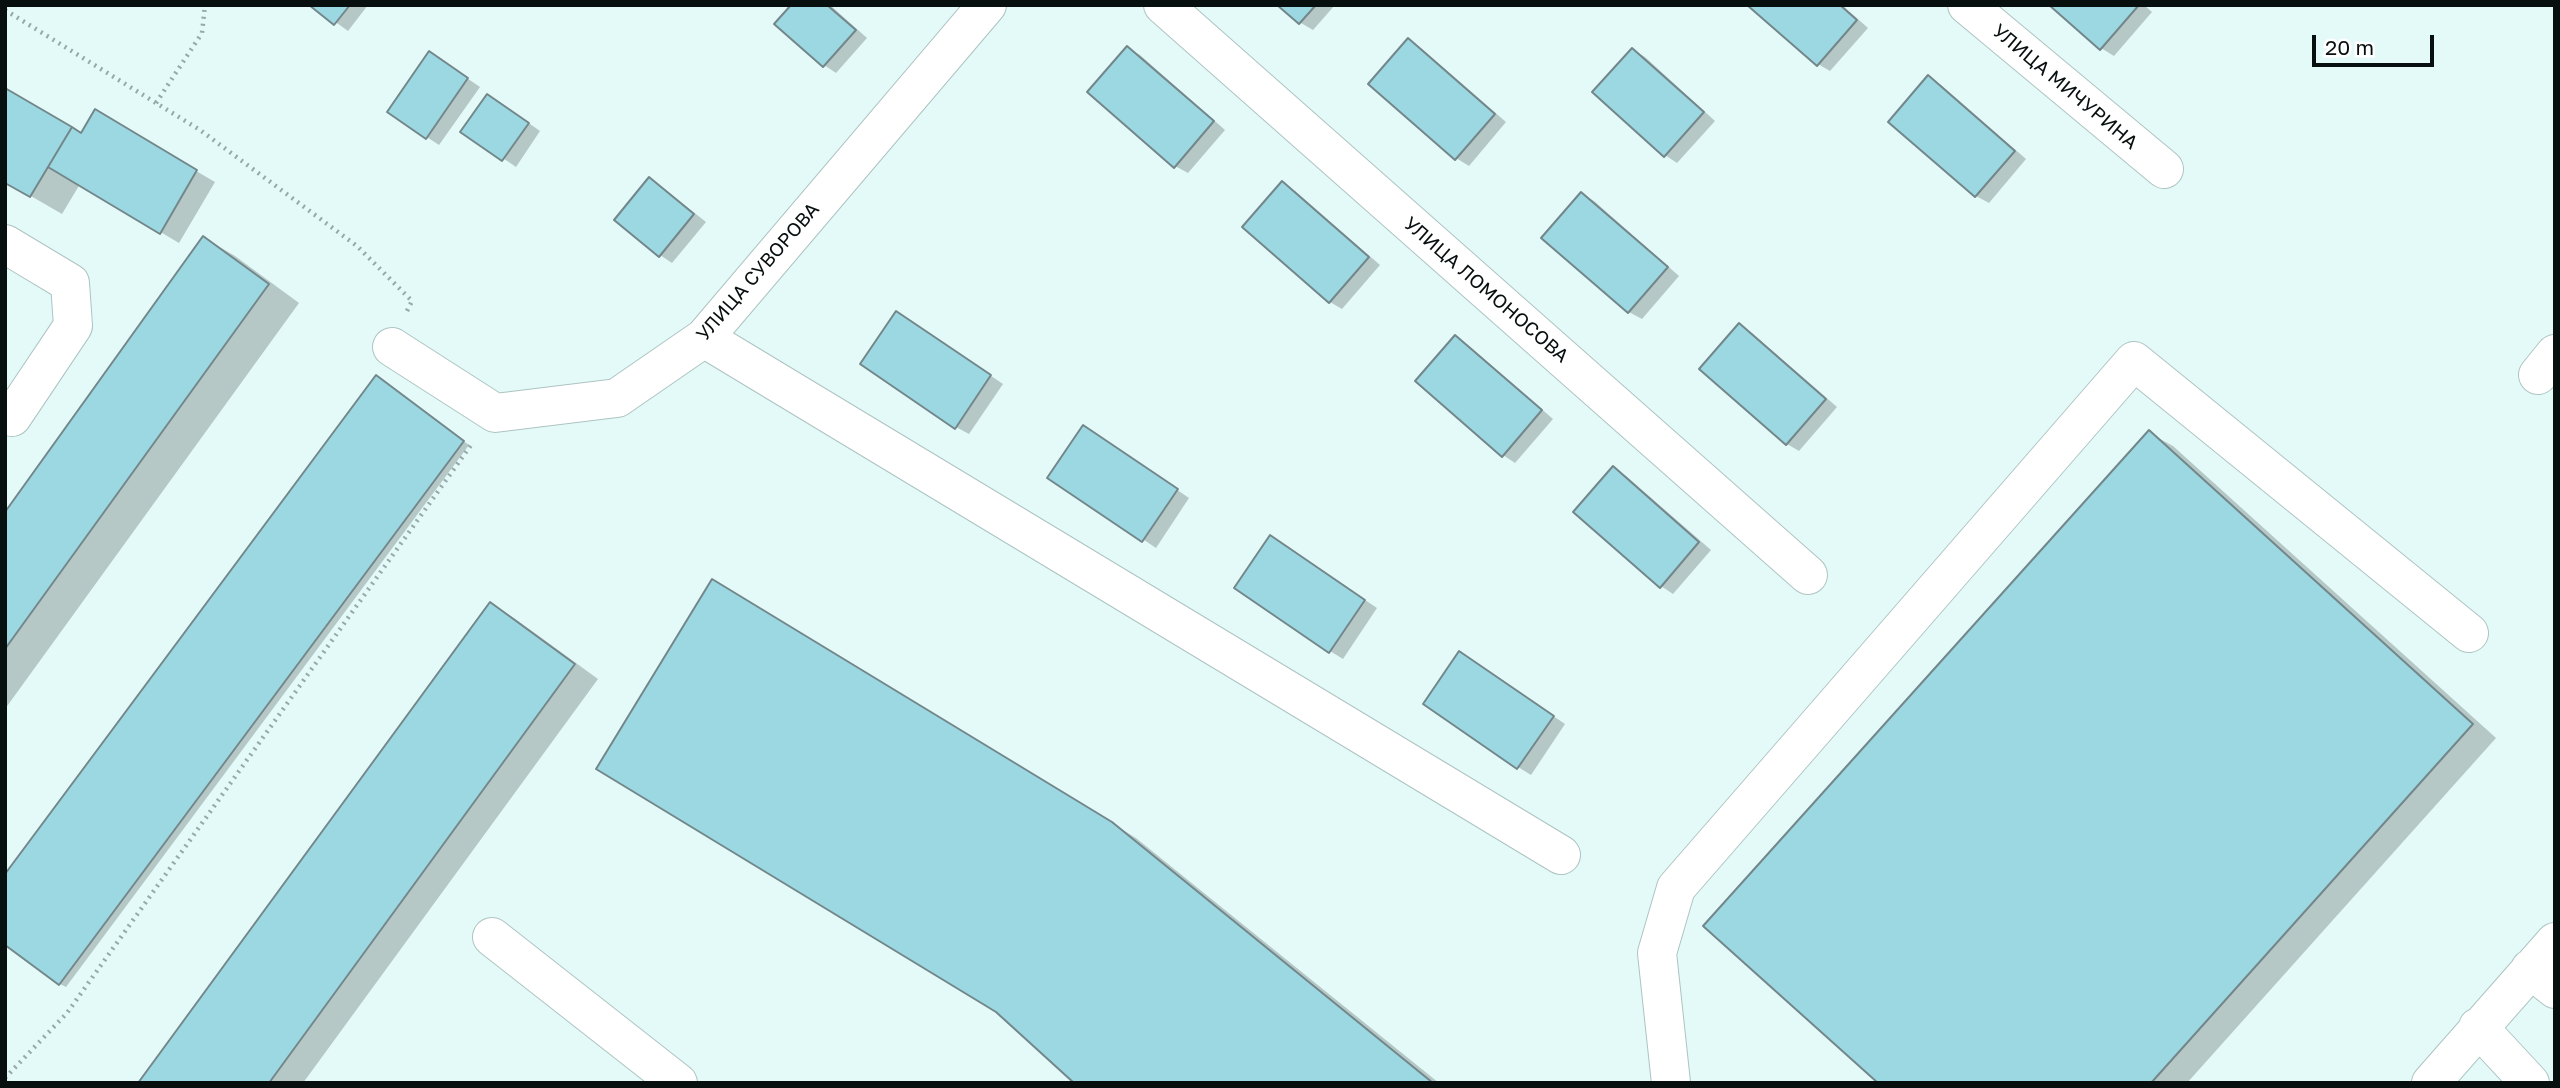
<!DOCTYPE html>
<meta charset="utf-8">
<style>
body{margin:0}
#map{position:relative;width:2560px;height:1088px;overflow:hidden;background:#e3faf8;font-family:"Golos Text",sans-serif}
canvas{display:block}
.frame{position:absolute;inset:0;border:7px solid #080f0f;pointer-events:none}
.scale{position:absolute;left:2312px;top:35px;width:122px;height:32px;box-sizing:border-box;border:4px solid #080f0f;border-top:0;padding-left:9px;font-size:21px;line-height:24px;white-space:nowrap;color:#080f0f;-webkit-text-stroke:5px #fff;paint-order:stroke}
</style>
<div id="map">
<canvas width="2560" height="1088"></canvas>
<div class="frame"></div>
<div class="scale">20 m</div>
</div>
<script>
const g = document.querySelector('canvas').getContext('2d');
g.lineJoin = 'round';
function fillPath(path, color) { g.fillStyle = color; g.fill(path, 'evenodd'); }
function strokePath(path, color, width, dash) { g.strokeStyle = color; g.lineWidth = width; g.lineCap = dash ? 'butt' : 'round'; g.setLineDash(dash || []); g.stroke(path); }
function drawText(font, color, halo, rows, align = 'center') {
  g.font = font + ' "Golos Text",sans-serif'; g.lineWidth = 6; g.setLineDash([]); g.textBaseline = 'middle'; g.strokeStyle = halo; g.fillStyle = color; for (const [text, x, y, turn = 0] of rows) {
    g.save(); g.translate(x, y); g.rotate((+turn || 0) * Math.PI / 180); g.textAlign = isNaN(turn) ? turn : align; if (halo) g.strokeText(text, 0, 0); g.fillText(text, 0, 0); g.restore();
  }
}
fillPath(new Path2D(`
 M312 5H368L348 31Z
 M793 5H830L867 38 836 73 824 65Z
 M1280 5H1335L1313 30 1301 23Z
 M1750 5H1842L1868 28 1830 71 1818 64Z
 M2052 5H2144L2152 12 2114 56 2101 48Z
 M1409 40 1421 48 1506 122 1469 166 1456 158Z
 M1127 48 1140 55 1225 130 1188 173 1175 166Z
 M1633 50 1645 57 1715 121 1677 163 1665 155Z
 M430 53 480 87 439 145 389 112Z
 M1928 78 1941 85 2026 159 1989 203 1976 196 1890 121Z
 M500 103 540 131 516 167 463 131Z
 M95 112 215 182 179 243 80 184 62 214 5 181 82 135Z
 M649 179 662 187 706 222 672 263 660 255Z
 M1282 184 1295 191 1380 265 1342 309 1330 302Z
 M1582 194 1594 201 1679 276 1642 319 1629 312 1543 238Z
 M204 238 235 256 299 303 5 709V515Z
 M909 320 1003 384 969 434 956 427Z
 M1739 326 1752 333 1837 407 1799 451 1787 444Z
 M1455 337 1468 345 1553 419 1515 463 1503 455Z
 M382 381 469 445 66 987 60 984Z
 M2149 433 2173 446 2496 738 2187 1083H1880Z
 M1096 434 1189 498 1156 548 1050 477Z
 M1613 468 1626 476 1711 550 1673 594 1661 586Z
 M1283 545 1377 608 1343 659 1330 651Z
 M736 595 1136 838 1439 1083H1077Z
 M491 604 514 618 598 679 303 1083H141Z
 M1472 661 1565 724 1531 775 1518 767Z`), '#0003');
const building = new Path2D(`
 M309 5H350L334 25Z
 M791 5H827L856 30 823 67 774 24Z
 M1277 5H1316L1299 24Z
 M1747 5H1840L1857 20 1817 66Z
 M2049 5H2139L2100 50Z
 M1408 38 1495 114 1455 160 1368 84Z
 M1127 46 1214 121 1174 168 1087 92Z
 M1632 48 1704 112 1664 157 1592 92Z
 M429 51 468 78 426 139 387 112Z
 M1928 75 2015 151 1975 197 1888 122Z
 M5 88 72 127 30 197 5 183Z
 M487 94 529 123 502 161 460 132Z
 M95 109 197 170 160 234 48 167 72 127 81 133Z
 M649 177 694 214 659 257 614 220Z
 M1282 181 1369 257 1329 303 1242 227Z
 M1581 192 1668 267 1628 313 1541 238Z
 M203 236 269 284 5 649V512Z
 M896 311 991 375 955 429 860 364Z
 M1739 323 1826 399 1786 445 1699 369Z
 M1455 335 1542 410 1502 457 1415 381Z
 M376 375 464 441 59 985 5 945V874Z
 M1083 425 1178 489 1142 542 1047 478Z
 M2149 430 2473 724 2151 1083H1878L1703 926Z
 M1613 466 1699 542 1660 588 1573 512Z
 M1270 535 1365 600 1329 653 1234 588Z
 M712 579 1112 822 1433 1083H1074L996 1012 596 769Z
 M490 602 575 664 269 1083H138Z
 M1459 651 1554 716 1517 769 1423 704Z`);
fillPath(building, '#9cd8e2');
strokePath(building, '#73878b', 2);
const minor = new Path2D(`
 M1163 5 1808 575
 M1967 5 2164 169
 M5 244 70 283 73 326 12 417
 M704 338 1561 855
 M392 347 495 413 617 398 704 338 987 5
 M2538 375 2555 354
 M492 937 678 1083
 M2530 969 2555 989
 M2478 1027 2530 1083
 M1671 1083 1657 953 1676 888 2134 361 2469 633
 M2431 1083 2555 942`);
strokePath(minor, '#aec4c2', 40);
strokePath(new Path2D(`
 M5 10 200 130 357 246 412 301 407 311
 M156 103 202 33 205 5
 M5 1078 67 1013 471 445`), '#97a9a7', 4.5, [2, 5]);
strokePath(minor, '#fff', 38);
drawText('19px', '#080f0f', '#fff', [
 ["УЛИЦА МИЧУРИНА",2065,87,40],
 ["УЛИЦА СУВОРОВА",758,272,-49],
 ["УЛИЦА ЛОМОНОСОВА",1486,290,41]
]);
</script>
